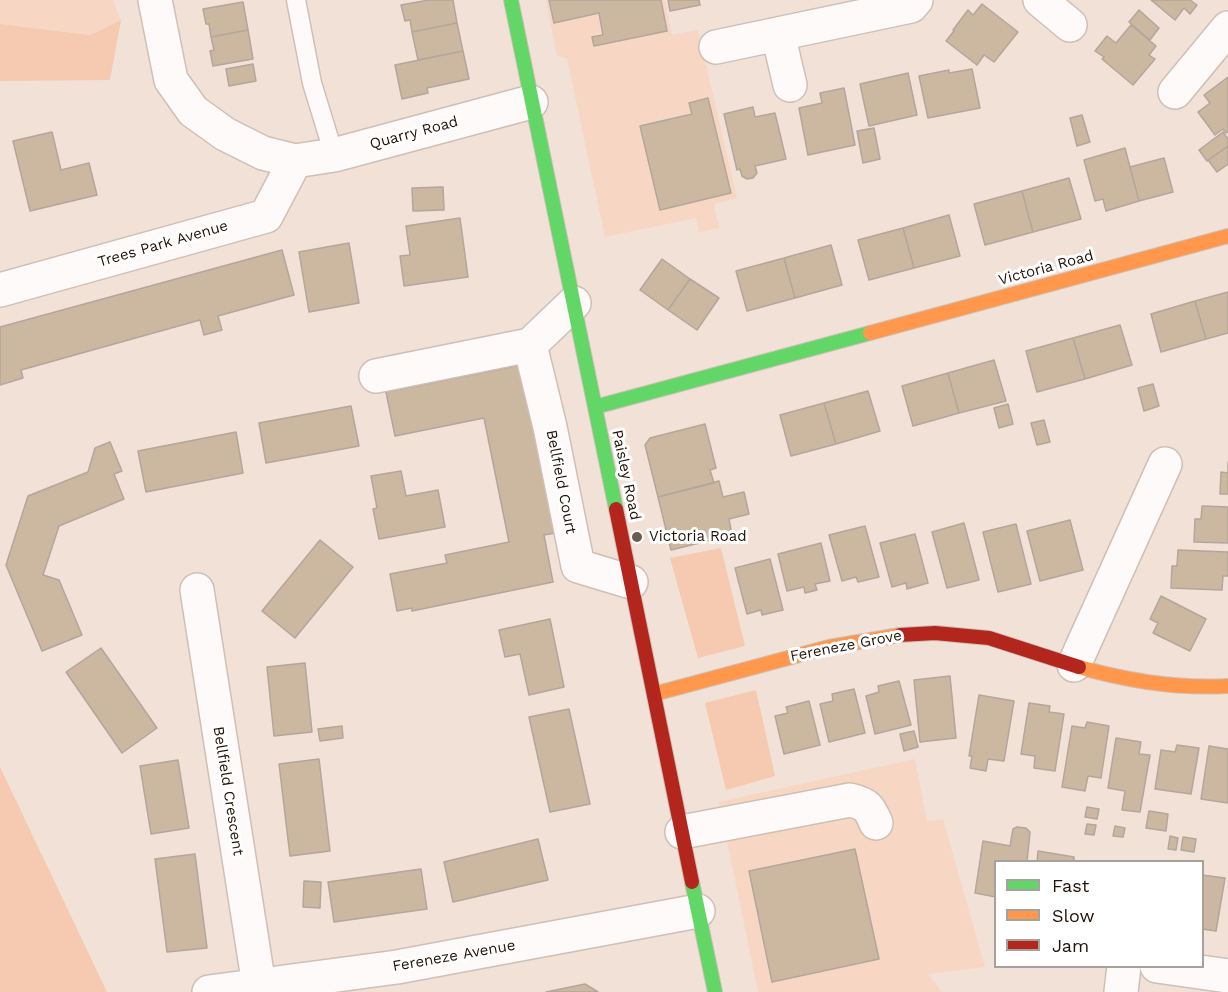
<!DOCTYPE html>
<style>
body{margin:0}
#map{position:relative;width:1228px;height:992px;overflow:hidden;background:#f1e1d7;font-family:"Work Sans",sans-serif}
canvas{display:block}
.legend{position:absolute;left:994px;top:860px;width:210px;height:108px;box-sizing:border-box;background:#fff;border:2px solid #a7a19c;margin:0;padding:8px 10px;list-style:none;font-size:18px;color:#241308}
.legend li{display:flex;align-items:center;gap:12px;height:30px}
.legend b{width:30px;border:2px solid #a7a19c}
</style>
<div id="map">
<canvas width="1228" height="992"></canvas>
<ul class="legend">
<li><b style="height:8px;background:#63d668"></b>Fast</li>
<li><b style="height:8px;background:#ff974d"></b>Slow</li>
<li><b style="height:8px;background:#b3261e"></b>Jam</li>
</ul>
</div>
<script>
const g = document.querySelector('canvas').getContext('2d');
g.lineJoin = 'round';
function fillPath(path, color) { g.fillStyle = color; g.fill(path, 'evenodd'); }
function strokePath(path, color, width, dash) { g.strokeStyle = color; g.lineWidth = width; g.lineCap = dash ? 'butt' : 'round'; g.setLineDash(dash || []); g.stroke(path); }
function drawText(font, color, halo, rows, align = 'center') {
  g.font = font + ' "Work Sans",sans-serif'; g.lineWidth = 6; g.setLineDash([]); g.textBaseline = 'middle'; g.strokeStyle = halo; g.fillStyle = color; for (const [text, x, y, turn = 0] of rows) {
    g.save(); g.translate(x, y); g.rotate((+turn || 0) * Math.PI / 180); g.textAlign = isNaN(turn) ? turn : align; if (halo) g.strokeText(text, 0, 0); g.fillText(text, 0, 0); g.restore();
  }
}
fillPath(new Path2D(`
 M0 0H113L121 20 90 35 0 24Z
 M546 0H665L672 35 698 30 737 198 714 204 719 228 699 232 696 218 605 237 567 59 557 56Z
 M915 759 927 821 943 819 985 967 928 974 942 992H758L719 802Z`), '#f7d7c3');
fillPath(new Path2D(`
 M121 20 110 80 0 81V24L90 35Z
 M721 548 745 646 698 658 670 558Z
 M756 690 775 776 726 790 705 703Z
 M0 767 107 992H0Z`), '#f5cab0');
const building = new Path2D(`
 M429 0H453L457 23 412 32 410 20 405 21 401 5Z
 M549 0H661L667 31 594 46 592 37 603 35 599 13 554 23Z
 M668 0H699L700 5 670 11Z
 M1151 0H1190L1197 5 1190 14 1184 8 1175 20Z
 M243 2 248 30 211 37 209 24H206L203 9Z
 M982 4 1018 32 994 62 984 55 977 65 946 41 954 31 953 30 968 10 973 15Z
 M1139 10 1159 28 1150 40 1129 22Z
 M457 23 463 51 418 60 412 32Z
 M1131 25 1156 46 1149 55 1155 59 1133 85 1102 59 1104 57 1095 51 1107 36 1116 43Z
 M248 30 253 59 213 66 210 51 214 50 211 37Z
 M463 51 469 79 427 88 428 93 402 99 395 65Z
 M253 64 256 81 229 86 226 69Z
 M972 69 980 108 928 118 919 76 949 70V73Z
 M908 73 917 115 869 126 860 84Z
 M1228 77V132L1226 133 1223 129 1215 135 1198 112 1210 103 1204 95Z
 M844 88 855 145 808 155 799 108 822 103 820 93Z
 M708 98 731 193 660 210 640 126 692 114 689 103Z
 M753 107 755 117 775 113 786 159 755 166 757 173 753 178 747 179 742 176 740 169 737 170 724 114Z
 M1082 115 1090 142 1077 146 1070 118Z
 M874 128 880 159 863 163 857 131Z
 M52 132 61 170 89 163 97 195 30 211 13 141Z
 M1223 132 1228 139V146L1207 161 1199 150Z
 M1228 146V164L1217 172 1208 160Z
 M1125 148 1139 201 1106 211 1103 199 1095 201 1084 160Z
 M1164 158 1173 192 1139 201 1130 167Z
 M1069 178 1081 219 1033 232 1022 191Z
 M443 187 444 210 413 211 412 188Z
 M1022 191 1033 232 985 245 974 204Z
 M949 215 960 256 914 268 903 228Z
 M460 218 468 277 404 286 400 256 410 255 406 226Z
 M903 228 914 268 869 280 858 240Z
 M349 243 359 303 309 312 299 252Z
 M831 245 842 285 795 298 784 258Z
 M282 250 294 295 218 316 222 330 204 335 200 320 21 370 23 378 0 385V327Z
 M784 258 795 298 747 311 736 271Z
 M662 259 690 279 668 310 640 290Z
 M690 279 719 298 697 330 668 310Z
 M1228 292V333L1206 339 1195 301Z
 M1195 301 1206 339 1161 352 1151 314Z
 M1120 325 1132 365 1085 379 1073 338Z
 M1073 338 1085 379 1037 392 1026 351Z
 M994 360 1006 401 959 413 948 373Z
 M521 365 555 533 544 535 553 582 412 611V608L397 611 390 574 447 563 445 555 509 542 484 418 395 436 386 392Z
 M948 373 959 413 913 426 902 386Z
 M1153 384 1159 406 1144 411 1138 388Z
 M868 391 880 431 836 444 824 403Z
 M824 403 836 444 791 456 780 415Z
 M1008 404 1013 424 999 428 994 408Z
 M351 406 359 446 266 463 259 423Z
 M1044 420 1050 442 1037 445 1031 423Z
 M705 424 716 468 710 470 714 483 658 497 645 445 650 438Z
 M236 432 243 473 146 492 138 451Z
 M110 442 122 471 114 474 124 499 59 526 43 575 59 580 82 635 42 651 6 565 28 496 88 472 95 448Z
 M1228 462V494H1220L1221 472 1228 473Z
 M401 471 406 496 438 490 445 527 379 539 373 509 377 508 371 476Z
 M719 481 723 497 744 492 749 514 729 519 732 535 671 550 658 497Z
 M1202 506 1228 507V543L1194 542 1195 519H1201Z
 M1070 520 1083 570 1040 581 1027 531Z
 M964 523 979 580 947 588 932 532Z
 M1016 524 1031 584 998 592 983 532Z
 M865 526 879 577 858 582 856 577 842 581 829 535Z
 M915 534 928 583 907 589 906 583 892 587 880 543Z
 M320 540 353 567 295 638 262 611Z
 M821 543 830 581 815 584 817 590 805 593 804 587 787 591 778 554Z
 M1178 550 1228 552V576H1223L1222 590 1171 588 1172 566H1177Z
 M770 559 783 610 762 615 761 610 747 614 735 568Z
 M1161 596 1206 619 1190 651 1153 633 1158 623 1150 619Z
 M550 619 564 687 529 695 520 654 505 657 499 630Z
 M101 648 157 728 122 753 66 672Z
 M305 663 312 732 274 736 267 667Z
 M950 676 956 738 920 742 914 680Z
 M899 681 911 725 875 734 866 696 879 692 878 686Z
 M854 689 865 733 829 742 820 704 833 701 832 694Z
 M979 695 1014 701 1004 761 988 759 986 771 970 768 972 756H969Z
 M809 701 820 745 784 754 775 716 788 713 786 707Z
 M1029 703 1050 706 1049 712 1064 714 1055 771 1034 768 1035 756 1021 754Z
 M569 709 590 804 550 812 529 717Z
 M1087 722 1109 726 1101 778 1088 776 1085 791 1062 787 1072 726 1085 728Z
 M342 726 343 738 320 741 318 729Z
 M914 731 918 747 904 751 900 734Z
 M1116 738 1141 742 1139 754 1150 755 1140 812 1122 810 1125 791 1108 788Z
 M1177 745 1199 748 1191 794 1155 789 1161 750 1175 752Z
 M1209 746 1228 749V803L1201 799Z
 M319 759 330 851 290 856 279 764Z
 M178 760 189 828 151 834 140 766Z
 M1087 807 1099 809 1097 819 1085 817Z
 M1149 811 1168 814 1166 831 1146 828Z
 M1087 824 1096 825 1094 835 1085 834Z
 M1115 826 1125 828 1123 837 1113 836Z
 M1017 827 1026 828 1030 832 1027 862H996V897L975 893 983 841 1010 846 1013 829Z
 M1170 836 1178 838 1176 850 1168 849Z
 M1183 837 1196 839 1194 852 1181 850Z
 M538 839 548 880 453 902 444 862Z
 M855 849 879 959 772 982 749 871Z
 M1038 851 1074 857V862H1037Z
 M195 854 207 948 167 952 155 859Z
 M421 869 427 909 334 922 328 882Z
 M1202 875 1225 878 1216 931 1202 929Z
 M304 881 321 882 320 908 303 907Z
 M585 984 598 992H546Z`);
fillPath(building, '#ccb8a1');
strokePath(building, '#b3a69a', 1.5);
const lane = new Path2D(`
 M296 0 312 83 334 155`);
const street = new Path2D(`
 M155 0 171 80 193 111 225 134 263 153 295 161 334 155 531 102
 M1040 0 1070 25
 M778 34 790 85
 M716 47 911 6 916 0
 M1175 92 1228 28
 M0 290 266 216 295 161
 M530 345 550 427 578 566 631 582
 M376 376 530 345 574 303
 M197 590 260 992
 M1074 665 1165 464
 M682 832 850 800C867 804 869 807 876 823
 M1157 966 1228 976
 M209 992 397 967 698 911
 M1121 992 1124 966`);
const fast = new Path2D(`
 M511 0 616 509
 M595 407 870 333
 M692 882 715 992`);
const slow = new Path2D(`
 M870 333 1228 236
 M1079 667C1128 681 1177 689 1228 686
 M654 694 829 647 900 635`);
const jam = new Path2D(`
 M616 509 692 882
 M900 635 935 633 989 638 1079 667`);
strokePath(lane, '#cfbfb5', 21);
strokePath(street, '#cfbfb5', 36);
strokePath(fast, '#cfbfb5', 16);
strokePath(slow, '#cfbfb5', 16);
strokePath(jam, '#cfbfb5', 16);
strokePath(lane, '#fdfaf9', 18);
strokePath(street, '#fdfaf9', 33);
strokePath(fast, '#63d668', 14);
strokePath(slow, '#ff974d', 14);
strokePath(jam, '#b3261e', 14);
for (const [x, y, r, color] of [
 [637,537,6,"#6c5b50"]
]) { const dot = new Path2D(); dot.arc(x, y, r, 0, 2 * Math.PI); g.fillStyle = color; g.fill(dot); strokePath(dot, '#fff', 2); }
drawText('15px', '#241308', '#fff', [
 ["Quarry Road",414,133,-15],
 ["Trees Park Avenue",163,244,-16],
 ["Victoria Road",1046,268,-15],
 ["Paisley Road",626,475,78],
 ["Bellfield Court",561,482,79],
 ["Fereneze Grove",846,646,-11],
 ["Bellfield Crescent",228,791,81],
 ["Fereneze Avenue",454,956,-10]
]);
drawText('15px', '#241308', '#fff', [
 ["Victoria Road",649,537]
], 'left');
</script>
